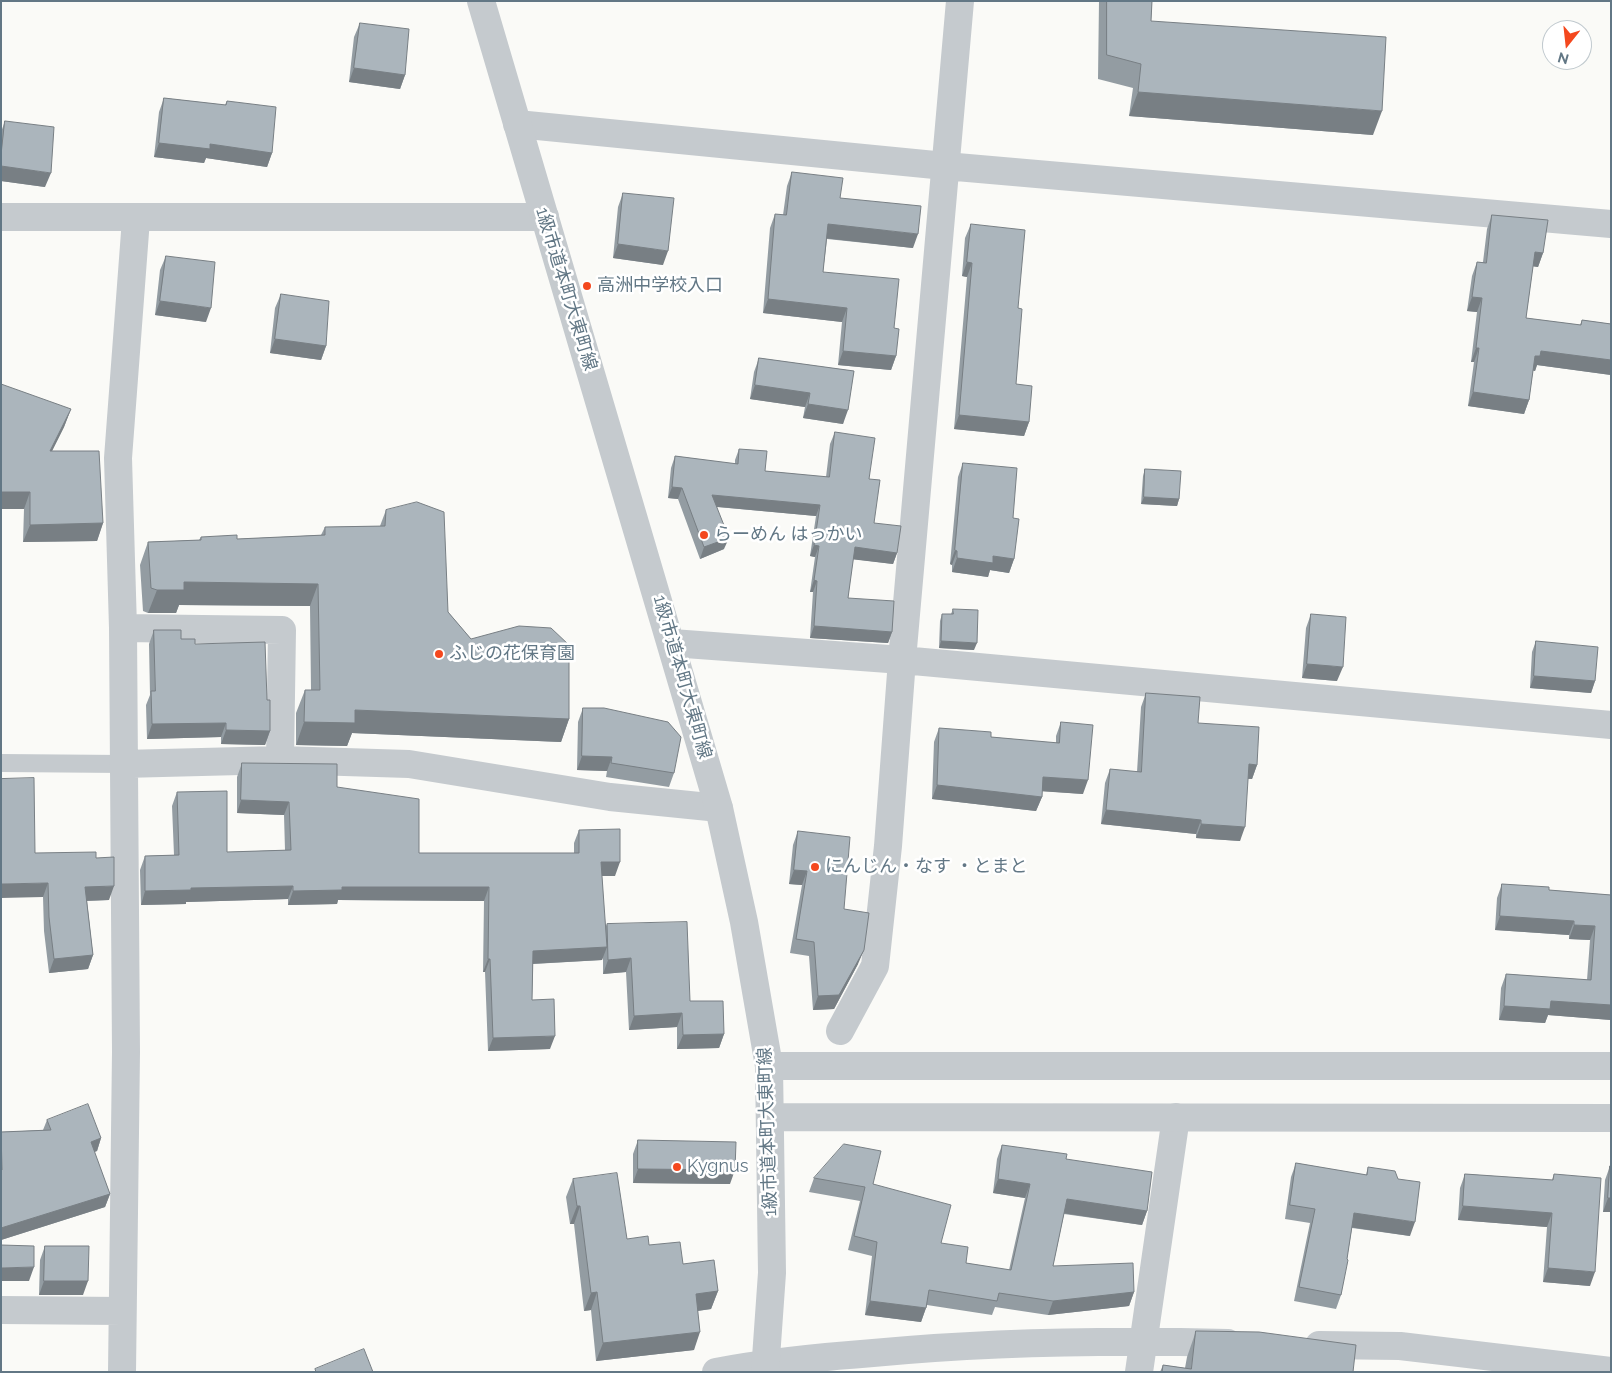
<!DOCTYPE html>
<meta charset="utf-8">
<style>
body{margin:0}
#map{position:relative;width:1612px;height:1373px;overflow:hidden;background:#fafaf7;font-family:Raleway,sans-serif}
canvas{display:block}
.frame{position:absolute;inset:0;border:2px solid #627785;pointer-events:none}
.north{position:absolute;left:1542px;top:20px;width:50px;height:50px;box-sizing:border-box;background:#fff;border:1px solid #c0c9ce;border-radius:50%;rotate:196deg;font-size:14px;font-weight:700;line-height:20px;text-align:center;color:#627785}
.north::after{content:'';display:block;margin:auto;width:18px;height:22px;background:#f4481e;clip-path:polygon(50% 0,100% 100%,50% 72%,0 100%)}
</style>
<div id="map">
<canvas width="1612" height="1373"></canvas>
<div class="frame"></div>
<div class="north">N</div>
</div>
<script>
const g = document.querySelector('canvas').getContext('2d');
g.lineJoin = 'round';
function strokePath(path, color, width, dash) { g.strokeStyle = color; g.lineWidth = width; g.lineCap = dash ? 'butt' : 'round'; g.setLineDash(dash || []); g.stroke(path); }
function fillPath(path, color) { g.fillStyle = color; g.fill(path, 'evenodd'); }
function drawText(font, color, halo, rows, align = 'center') {
  g.font = font + ' Raleway,"Noto Sans JP",sans-serif'; g.lineWidth = 5; g.setLineDash([]); g.textBaseline = 'middle'; g.strokeStyle = halo; g.fillStyle = color; for (const [text, x, y, turn = 0] of rows) {
    g.save(); g.translate(x, y); g.rotate((+turn || 0) * Math.PI / 180); g.textAlign = isNaN(turn) ? turn : align; if (halo) g.strokeText(text, 0, 0); g.fillText(text, 0, 0); g.restore();
  }
}
strokePath(new Path2D(`
 M1 763 123 764`), '#c5cace', 18);
strokePath(new Path2D(`
 M517 124 945 166 1611 224
 M1 217H545
 M123 628 282 630 280 760
 M672 643 902 660 1611 725
 M123 764 280 760 409 764 610 797 719 808
 M840 1031 875 966 888 846 902 660 960 1
 M1 1310 122 1311
 M1319 1345 1400 1346 1611 1371
 M122 1372 126 1052 123 628 118 458 136 219
 M716 1372C768 1362 820 1357 873 1353 991 1342 1110 1340 1228 1343
 M1139 1372 1176 1117`), '#c5cace', 28);
strokePath(new Path2D(`
 M481 1 719 808 744 922 769 1066 772 1273 765 1372
 M769 1066H1611
 M770 1117 1611 1118`), '#c5cace', 28);
fillPath(new Path2D(`
 M1099 1H1152L1151 21 1373 135 1129 116 1133 88 1098 79Z
 M360 23 405 75 400 89 349 82 354 37Z
 M164 98 225 105 227 101 272 153 267 167 206 158 204 163 154 157 159 112Z
 M5 121 45 187 1 181V132Z
 M792 172 840 198 913 248 827 239 823 272 894 328 896 356 891 370 838 365 842 322 763 313 770 228 775 214 783 215 787 186Z
 M623 193 663 265 613 258 618 207Z
 M1492 215 1543 253 1538 267 1533 266 1526 318 1580 325 1582 320 1611 324V375L1537 365 1535 371 1533 370 1529 400 1524 414 1468 406 1474 362H1471L1477 312 1467 311 1472 276 1477 262H1483L1487 229Z
 M971 224 1018 308 1016 384 1029 422 1024 436 954 429 967 277 962 276 965 238Z
 M166 256 206 322 155 315 160 270Z
 M281 294 326 346 321 360 270 353 275 308Z
 M759 358 854 371 843 424 803 418 805 407 750 399 754 372Z
 M71 409 64 427 52 451 103 523 97 541 23 542 24 509H1Z
 M835 432 869 479 874 523 897 553 893 564 853 559 848 598 892 632 888 643 810 638 813 592H810L815 557 810 556 816 516 717 507 724 549 700 559 678 499 668 498 671 468 675 456 735 464V460L739 449 765 471 826 477 830 444Z
 M963 463 1013 518 1014 559 1009 573 990 570 988 577 952 572V565L950 564 958 477Z
 M1145 469 1179 499 1177 506 1141 504 1143 476Z
 M386 510 448 612 471 639 569 719 561 742 352 733 347 746 296 745V713L305 690H311L310 606 179 605 176 613H148L143 611 140 565 148 542 199 540 201 537 237 539 321 535 325 527 380 526Z
 M953 609 974 650 939 648 940 621 942 614H951Z
 M1311 614 1337 681 1302 678 1306 628Z
 M154 630 195 644 267 700 270 731 265 745 221 744V737L147 739 146 705 150 695 149 644Z
 M1536 641 1595 681 1591 693 1530 688 1532 652Z
 M1146 693 1198 723 1257 765 1252 779H1248L1240 841 1196 838V834L1101 824 1105 783 1110 769 1137 772 1141 707Z
 M583 708 674 773 669 787 606 777 607 771 577 770 578 722Z
 M1061 722 1083 794 1042 791V797L1036 811 932 799 934 742 939 728 991 737 1056 743V736Z
 M242 763 337 787 419 853H574V843L579 830 615 876H602L605 928 607 924 724 1034 719 1048 677 1049V1027L629 1030 626 972 603 974V957L602 960 533 964 532 1000 550 1049 488 1051 485 972H483L484 901 338 900 337 904 288 905V899L186 902V904L141 905 140 870 145 856 174 855 172 806 177 792 227 852 285 850 284 815 237 813V777Z
 M798 831 844 909 858 964 834 1009 813 1010 809 956 790 953 802 885 789 884 793 845Z
 M35 853 96 858 109 900 87 901 93 955 88 969 49 973 44 931 43 897Z
 M1502 884 1549 890 1611 895V1020L1548 1015 1545 1023 1499 1020 1501 988 1506 974 1587 980 1590 940 1569 939V935L1495 930 1497 898Z
 M47 1120 101 1138 97 1151 94 1152 110 1194 105 1207 1 1240V1132L43 1130Z
 M638 1140 730 1184 633 1183V1154Z
 M1002 1145 1066 1159 1147 1211 1142 1225 1064 1214 1053 1266 1134 1292 1129 1306 1048 1315 995 1307 992 1315 927 1305 921 1322 865 1315 872 1256 848 1250 860 1201 809 1192 814 1178 873 1184 941 1243 966 1263 1009 1270 1025 1198 993 1193 997 1159Z
 M1296 1163 1366 1175 1368 1167 1410 1236 1352 1228 1341 1295 1336 1309 1294 1301 1310 1223 1285 1219 1291 1177Z
 M1610 1166 1611 1212H1603L1605 1180Z
 M1465 1174 1552 1180 1554 1174 1590 1286 1543 1282 1547 1227 1458 1220 1460 1188Z
 M573 1179 627 1239 649 1245 683 1264 718 1291 711 1309 698 1311 694 1350 596 1361 591 1310 584 1311 574 1224H570L566 1197Z
 M45 1246 83 1295H39L40 1260Z
 M1196 1331 1353 1372H1160L1163 1365 1185 1368 1187 1357Z`), '#939ca2');
fillPath(new Path2D(`
 M354 68 405 75 400 89 349 82Z
 M1138 92 1382 111 1373 135 1129 116Z
 M159 143 210 144 272 153 267 167 206 158 204 163 154 157Z
 M1 166 51 173 45 187 1 181Z
 M828 224 918 234 913 248 823 238Z
 M618 244 668 251 663 265 613 258Z
 M1535 252 1543 253 1538 267 1530 266Z
 M967 262 972 263 967 277 962 276Z
 M1472 297 1482 298 1477 312 1467 311Z
 M768 299 847 308 842 322 763 313Z
 M160 301 211 308 206 322 155 315Z
 M275 339 326 346 321 360 270 353Z
 M1476 348H1479L1474 362H1471Z
 M843 351 896 356 891 370 838 365Z
 M1541 351 1611 360V375L1537 365 1535 371 1530 370 1535 356Z
 M755 385 810 393 805 407 750 399Z
 M1473 392 1529 400 1524 414 1468 406Z
 M808 404 848 410 843 424 803 418Z
 M71 409 64 427 43 469 50 451Z
 M959 415 1029 422 1024 436 954 429Z
 M672 487 682 488 678 499 668 498Z
 M1 492H30L24 509H1Z
 M712 495 820 505 816 516 708 506Z
 M1144 497 1179 499 1177 506 1141 504Z
 M103 523 97 541 23 542 30 525Z
 M729 538 724 549 700 559 704 547Z
 M814 545 819 546 815 557 810 556Z
 M855 547 897 553 893 564 850 559Z
 M955 550 957 551 952 565 950 564Z
 M993 556 1014 559 1009 573 990 570 988 577 952 572 957 558Z
 M814 580 817 581 813 592H810Z
 M184 582 318 584 310 606 179 605 176 613H148L157 590Z
 M814 626 892 632 888 643 810 638Z
 M941 641 977 643 974 650 939 648Z
 M1307 664 1343 667 1337 681 1302 678Z
 M1534 676 1595 681 1591 693 1530 688Z
 M355 710 569 719 561 742 352 733 347 746 296 745 304 722Z
 M226 723 221 737 147 739 152 724Z
 M226 730 270 731 265 745 221 744Z
 M582 756 612 757 607 771 577 770Z
 M1249 764 1257 765 1252 779 1243 778Z
 M1043 777 1088 780 1083 794 1038 791Z
 M937 785 1042 797 1036 811 932 799Z
 M241 800 289 802 284 815 237 813Z
 M1106 810 1201 820 1196 834 1101 824Z
 M1201 824 1245 827 1240 841 1196 838Z
 M601 862H620L615 876H596Z
 M794 870 807 871 802 885 789 884Z
 M48 883 43 897 1 898V884Z
 M114 886 109 900 80 901 85 887Z
 M293 886 288 899 186 902V904L141 905 145 891 191 888Z
 M342 887H489L484 901 338 900 337 904 288 905 293 891Z
 M1500 916 1574 921 1569 935 1495 930Z
 M1574 925 1595 926 1590 940 1569 939Z
 M607 947 602 960 529 964 533 951Z
 M864 950 858 964 834 1009 813 1010 818 996Z
 M93 955 88 969 49 973 54 959Z
 M631 958 626 972 603 974 608 960Z
 M488 959H490L485 972H483Z
 M1551 1001 1611 1005V1020L1548 1015 1545 1023 1499 1020 1504 1006Z
 M682 1013 677 1027 629 1030 634 1016Z
 M724 1034 719 1048 677 1049 683 1035Z
 M555 1036 550 1049 488 1051 493 1038Z
 M101 1138 97 1151 86 1155 91 1142Z
 M638 1169 735 1170 730 1184 633 1183Z
 M998 1179 1030 1184 1025 1198 993 1193Z
 M110 1194 105 1207 1 1240V1228Z
 M1608 1198H1611V1212H1603Z
 M1067 1199 1147 1211 1142 1225 1062 1213Z
 M577 1206H580L574 1224H570Z
 M1463 1206 1552 1213 1547 1227 1458 1220Z
 M1354 1213 1415 1222 1410 1236 1349 1227Z
 M34 1267 29 1281H1V1268Z
 M1548 1268 1595 1272 1590 1286 1543 1282Z
 M44 1281H88L83 1295H39Z
 M718 1291 711 1309 689 1312 696 1294Z
 M597 1292 591 1310 584 1311 591 1293Z
 M1134 1292 1129 1306 1048 1315 1053 1301Z
 M870 1301 926 1308 921 1322 865 1315Z
 M700 1332 694 1350 596 1361 603 1343Z`), '#787f84');
const building = new Path2D(`
 M1107 1H1152L1151 21 1386 37 1382 111 1138 92 1141 64 1107 55Z
 M360 23 409 29 405 75 354 68Z
 M164 98 226 105 227 101 276 107 272 153 210 144V149L159 143Z
 M5 121 54 127 51 173 1 166V155Z
 M792 172 843 178 840 198 921 206 918 234 828 224 823 272 899 279 894 328 899 329 896 356 843 351 847 308 768 299 775 214 786 215Z
 M623 193 674 198 668 251 618 244Z
 M1492 215 1548 220 1543 253 1535 252 1526 318 1581 325 1582 320 1611 324V360L1541 351 1540 356H1535L1529 400 1473 392 1479 348H1476L1482 298 1472 297 1477 262 1486 263Z
 M971 224 1025 230 1018 308 1022 309 1016 384 1032 386 1029 422 959 415 972 263 967 262Z
 M166 256 215 262 211 308 160 301Z
 M281 294 329 301 326 346 275 339Z
 M759 358 854 371 848 410 808 404 810 393 755 385Z
 M1 384 71 409 50 451H99L103 523 30 525V492H1Z
 M835 432 875 438 869 479 880 480 874 523 901 526 897 553 855 547 848 598 894 601 892 632 814 626 817 581 814 580 819 546 814 545 820 505 712 495 729 538 704 547 682 488 672 487 675 456 738 464 739 449 767 451 765 471 829 477Z
 M963 463 1017 468 1013 518 1019 519 1014 559 993 556V563L957 558V551L955 550Z
 M1145 469 1181 471 1179 499 1144 497Z
 M417 502 444 512 448 612 471 639 519 626 551 628 569 645V719L355 710V723L304 722 305 690H320L318 584 184 582V590H157L151 588 148 542 201 540V537L237 535V539L325 535V527L385 526 386 510Z
 M953 609 978 610 977 643 941 641 942 614H953Z
 M1311 614 1346 617 1343 667 1307 664Z
 M154 630H181V639H195V644L265 642 267 700H270V731L226 730V723L152 724 151 691H155Z
 M1536 641 1598 647 1595 681 1534 676Z
 M1146 693 1200 697 1198 723 1259 727 1257 765 1249 764 1245 827 1201 824V820L1106 810 1110 769 1141 772Z
 M583 708H604L668 722 681 737 674 773 611 763 612 757 582 756Z
 M1061 722 1093 725 1088 780 1043 777 1042 797 937 785 939 728 991 732V737L1059 743Z
 M242 763 337 764V787L419 799V853H579V830L620 829V862H601L607 947 533 951 532 1000 554 999 555 1036 493 1038 490 959H488L489 887H342V890L293 891V886L191 888V890L145 891V856L179 855 177 792 227 791V852L291 850 289 802 241 800Z
 M34 778 35 853 96 852V858L114 857V886L85 887 93 955 54 959 49 917 48 883 1 884V779Z
 M798 831 850 837 844 909 869 913 864 950 839 995 818 996 814 942 796 939 807 871 794 870Z
 M1502 884 1549 887V890L1611 895V1005L1551 1001 1550 1009 1504 1006 1506 974 1591 980 1595 926 1574 925V921L1500 916Z
 M687 922 690 1001H723L724 1034 683 1035 682 1013 634 1016 631 958 608 960 607 924Z
 M88 1104 101 1138 91 1142 110 1194 1 1228V1170H2L1 1132 51 1130 47 1120Z
 M638 1140 736 1142 735 1170 638 1169Z
 M844 1144 881 1151 873 1184 951 1205 941 1243 968 1247 966 1263 1011 1270 1030 1184 998 1179 1002 1145 1067 1154 1066 1159 1152 1172 1147 1211 1067 1199 1053 1266 1133 1263 1134 1292 1053 1301 999 1293 997 1301 929 1290 926 1308 870 1301 877 1242 854 1236 865 1187 814 1178Z
 M1296 1163 1367 1175 1368 1167 1395 1171 1398 1179 1420 1182 1415 1222 1354 1213 1347 1259 1348 1260 1341 1295 1299 1287 1315 1209 1290 1205Z
 M1610 1166H1611V1198H1608Z
 M617 1173 627 1239 648 1236 649 1245 680 1242 683 1264 714 1260 718 1291 696 1294 700 1332 603 1343 597 1292 591 1293 580 1206H577L573 1179Z
 M1465 1174 1553 1180 1554 1174 1601 1178 1595 1272 1548 1268 1552 1213 1463 1206Z
 M1 1245 34 1246V1267L1 1268Z
 M45 1246H89L88 1281H44Z
 M1196 1331 1259 1332 1356 1345 1353 1372H1162L1163 1365 1191 1369Z
 M364 1349 373 1372H316L315 1369Z`);
fillPath(building, '#abb5bc');
strokePath(building, '#787f84', 1);
for (const [x, y, r, color] of [
 [587,286,5,"#f4481e"],
 [704,535,5,"#f4481e"],
 [439,654,5,"#f4481e"],
 [815,867,5,"#f4481e"],
 [677,1167,5,"#f4481e"]
]) { const dot = new Path2D(); dot.arc(x, y, r, 0, 2 * Math.PI); g.fillStyle = color; g.fill(dot); strokePath(dot, '#fff', 2); }
drawText('18px', '#627785', '#fff', [
 ["高洲中学校入口",597,286],
 ["らーめん はっかい",714,535],
 ["ふじの花保育園",449,654],
 ["にんじん・なす ・とまと",825,867],
 ["Kygnus",687,1167]
], 'left');
drawText('18px', '#627785', '#fff', [
 ["1級市道本町大東町線",566,289,73],
 ["1級市道本町大東町線",682,677,74],
 ["1級市道本町大東町線",768,1132,-92]
]);
</script>
